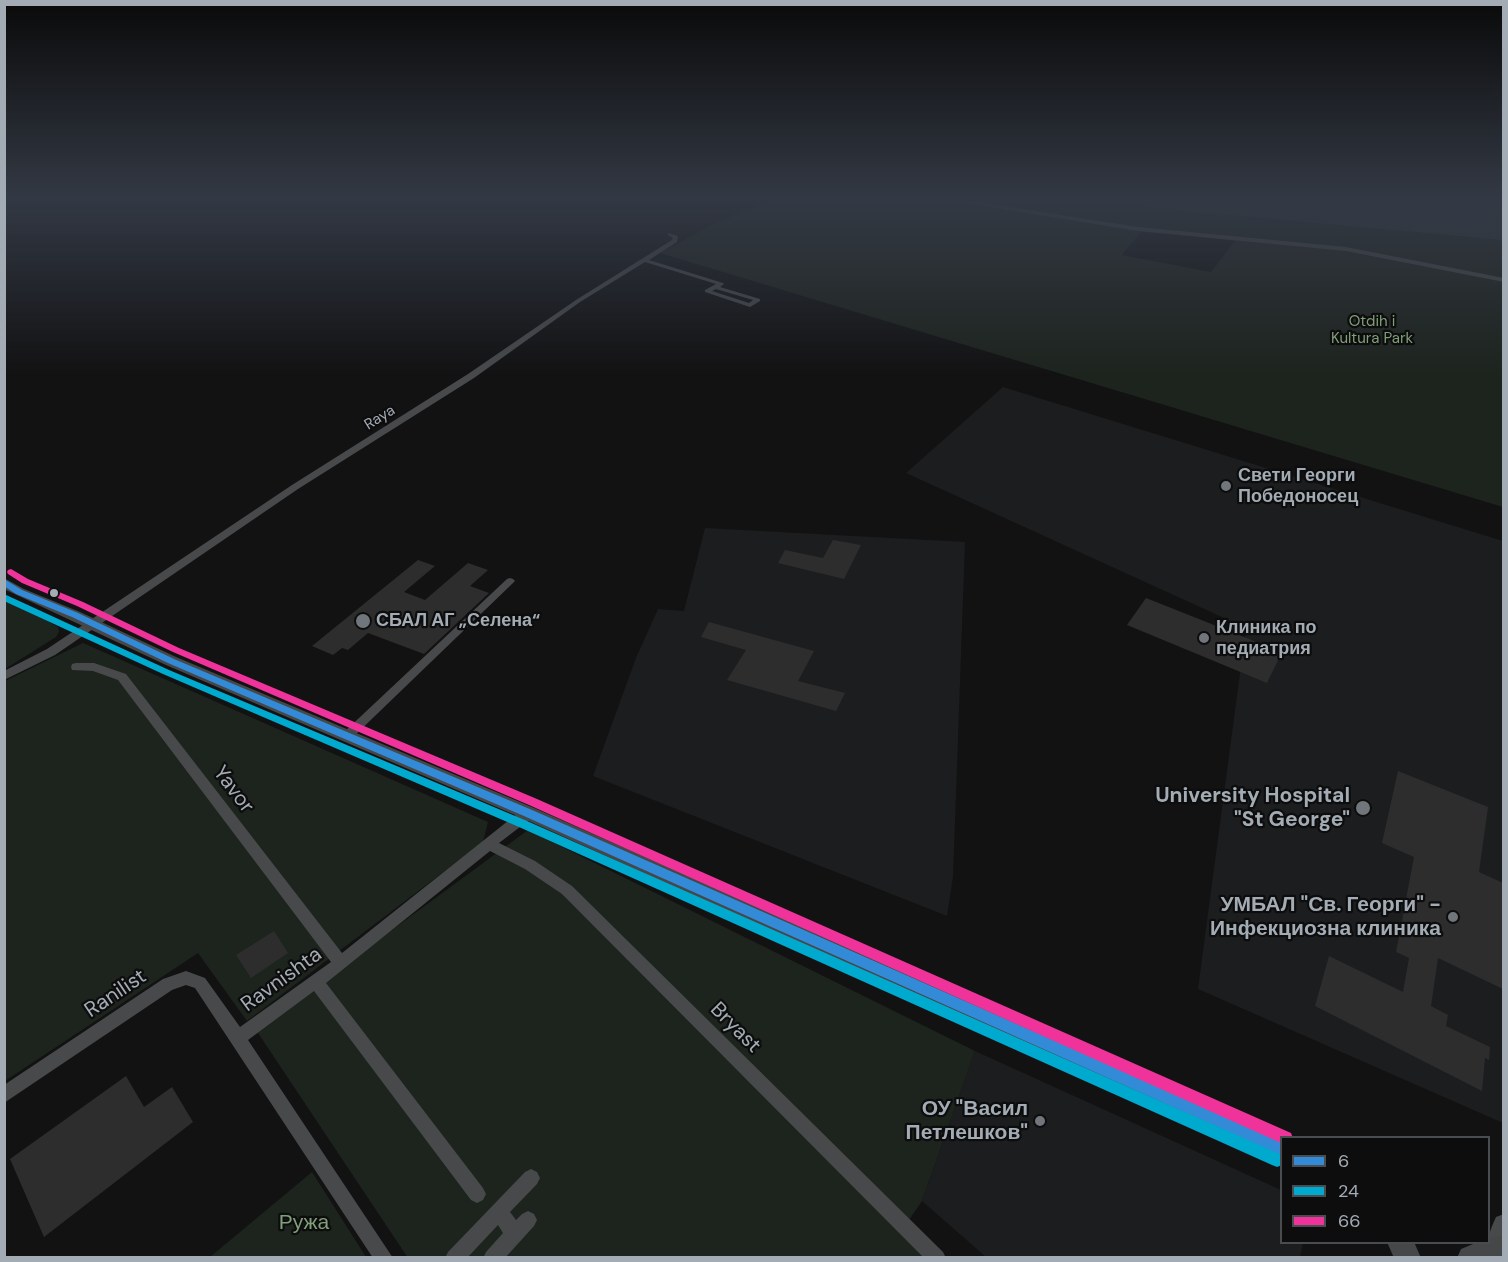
<!DOCTYPE html>
<meta charset="utf-8">
<style>
body{margin:0}
#map{position:relative;width:1508px;height:1262px;overflow:hidden;background:#121213;font-family:"DM Sans",sans-serif}
canvas{display:block}
.frame{position:absolute;inset:0;border:6px solid #a3acb4;pointer-events:none}
.legend{position:absolute;left:1280px;top:1136px;width:210px;height:108px;box-sizing:border-box;background:#0d0d0e;border:2px solid #494d50;margin:0;padding:8px 10px;list-style:none;font-size:18px;color:#a3acb4}
.legend li{display:flex;align-items:center;gap:12px;height:30px}
.legend b{width:30px;border:2px solid #494d50}
</style>
<div id="map">
<canvas width="1508" height="1262"></canvas>
<div class="frame"></div>
<ul class="legend">
<li><b style="height:8px;background:#338bd7"></b>6</li>
<li><b style="height:8px;background:#00a9ce"></b>24</li>
<li><b style="height:8px;background:#ef339a"></b>66</li>
</ul>
</div>
<script>
const g = document.querySelector('canvas').getContext('2d');
g.lineJoin = 'round';
function fillPath(path, color) { g.fillStyle = color; g.fill(path, 'evenodd'); }
function strokePath(path, color, width, dash) { g.strokeStyle = color; g.lineWidth = width; g.lineCap = dash ? 'butt' : 'round'; g.setLineDash(dash || []); g.stroke(path); }
function drawText(font, color, halo, rows, align = 'center') {
  g.font = font + ' "DM Sans",sans-serif'; g.lineWidth = 4.5; g.setLineDash([]); g.textBaseline = 'middle'; g.strokeStyle = halo; g.fillStyle = color; for (const [text, x, y, turn = 0] of rows) {
    g.save(); g.translate(x, y); g.rotate((+turn || 0) * Math.PI / 180); g.textAlign = isNaN(turn) ? turn : align; if (halo) g.strokeText(text, 0, 0); g.fillText(text, 0, 0); g.restore();
  }
}
fillPath(new Path2D(`
 M1003 387 1503 541V1123L1198 989 1246 628 906 473Z
 M705 528 965 542 953 877 947 916 593 776 636 658 658 609 684 611Z
 M975 1051 1281 1190 1282 1242 1303 1243 1300 1257H986L922 1201Z`), '#1c1d1e');
fillPath(new Path2D(`
 M773 199H1503V507L660 253 715 223ZM1143 230 1235 241 1211 272 1122 255Z
 M5 597 58 627 59 632 56 637 5 669Z
 M83 643 488 822 483 842 247 1021 198 953 5 1081V681Z
 M528 830 975 1051 922 1201 901 1232 926 1257 408 1258 256 1030Z
 M312 1172 366 1257H210Z`), '#1d231d');
fillPath(new Path2D(`
 M1056 199H1461L1503 203V240Z`), '#2a3538');
fillPath(new Path2D(`
 M833 540 861 545 844 579 778 563 785 550 823 558Z
 M418 560 435 566 404 592 425 600 468 563 488 570 470 586 489 593 424 654 368 633 348 650 342 648 333 655 312 646Z
 M1146 598 1282 652 1267 683 1127 625Z
 M709 622 814 651 798 681 845 693 836 711 727 680 746 650 701 637Z
 M1398 771 1488 807 1479 872 1503 883V989L1438 958 1431 1006 1448 1015 1446 1026 1490 1047 1489 1060 1485 1058 1482 1091 1315 1006 1329 956 1403 992 1409 958 1396 952 1414 857 1382 843Z
 M274 931 288 953 251 978 236 955Z
 M126 1076 144 1107 172 1087 193 1122 44 1237 10 1159Z`), '#2d2d2e');
fillPath(new Path2D(`
 M668 233 678 236 677 242 649 260 723 283 724 284 720 287 760 299V301L750 307 705 292V290L716 284 645 262 580 302 474 378 298 489 55 655 4 680V671L47 649 292 485 468 374 576 300 672 240 673 238 668 235ZM716 289 753 300 749 303 712 291Z
 M510 578 513 579 515 581 513 583 350 740H342L340 737 342 734 507 579Z
 M76 663H94L126 674 342 953 523 809 528 808 533 809 534 813 533 817 499 843 535 861 572 886 943 1252 946 1258H924L562 894 525 869 490 851 326 983 483 1188 486 1194 483 1200 477 1203 471 1200 314 991 248 1040 393 1258H373L195 988 186 985 172 990 4 1103V1085L163 979 186 971 205 978 240 1027 331 962 118 680 93 671 72 670 71 667 72 664Z
 M531 1169 537 1172 540 1178 537 1184 510 1212 516 1220 522 1214 528 1211 534 1214 537 1220 534 1226 505 1258H483L486 1252 503 1233 498 1225 467 1258H445L448 1252 525 1172Z`), '#47494b');
fillPath(new Path2D(`
 M941 199H959L1138 227 1346 247 1504 278V282L1346 251 1138 231Z
 M1504 1214V1258H1490C1484 1245 1490 1230 1496 1217Z`), '#47494b');
fillPath(new Path2D(`
 M4 578 24 589 80 612 176 657 534 808 1284 1138H1282V1161L522 818 166 665 4 589Z
 M1498 1236 1504 1238V1258H1457L1461 1249 1478 1242H1488V1239Z
 M1387 1242H1414L1421 1258H1394Z`), '#464749');
fillPath(new Path2D(`
 M4 579 22 590 78 613 174 659 532 810 1282 1141V1156L524 816 168 663 72 617 16 594 4 586Z`), '#338bd7');
fillPath(new Path2D(`
 M4 594 169 670 527 821 1282 1155V1165L1277 1167 1272 1165 519 827 163 674 4 601Z`), '#00a9ce');
fillPath(new Path2D(`
 M11 569 28 579 83 602 179 648 537 799 1291 1133 1293 1138H1282L1281 1143 529 805 173 652 77 606 22 583 8 574 7 572 8 570Z`), '#ef339a');
const sky = g.createLinearGradient(0, 0, 0, 376);
sky.addColorStop(0, '#0a0a0a');
sky.addColorStop(0.53, '#333944');
sky.addColorStop(1, '#33394400');
g.fillStyle = sky;
g.fillRect(0, 0, 1508, 376);
for (const [x, y, r, color] of [
 [1226,486,6,"#70767c"],
 [54,593,5,"#a3acb4"],
 [363,621,8,"#70767c"],
 [1204,638,6,"#70767c"],
 [1363,808,8,"#70767c"],
 [1453,917,6,"#70767c"],
 [1040,1121,6,"#70767c"]
]) { const dot = new Path2D(); dot.arc(x, y, r, 0, 2 * Math.PI); g.fillStyle = color; g.fill(dot); strokePath(dot, '#0d0d0e', 2); }
drawText('15px', '#819f7a', '#0d0d0e', [
 ["Otdih i",1372,322],
 ["Kultura Park",1372,339]
]);
drawText('15px', '#a3acb4', '#0d0d0e', [
 ["Raya",380,418,-32]
]);
drawText('bold 18px', '#a3acb4', '#0d0d0e', [
 ["Свети Георги",1238,476],
 ["Победоносец",1238,497],
 ["СБАЛ АГ „Селена“",376,621],
 ["Клиника по",1216,628],
 ["педиатрия",1216,649]
], 'left');
drawText('21px', '#a3acb4', '#0d0d0e', [
 ["Yavor",233,790,53],
 ["Ravnishta",282,980,-36],
 ["Ranilist",116,994,-34],
 ["Bryast",735,1028,45]
]);
drawText('bold 21px', '#a3acb4', '#0d0d0e', [
 ["University Hospital",1350,796],
 ["\"St George\"",1350,820],
 ["УМБАЛ \"Св. Георги\" -",1441,905],
 ["Инфекциозна клиника",1441,929],
 ["ОУ \"Васил",1028,1109],
 ["Петлешков\"",1028,1133]
], 'right');
drawText('21px', '#819f7a', '#0d0d0e', [
 ["Ружа",304,1223]
]);
</script>
